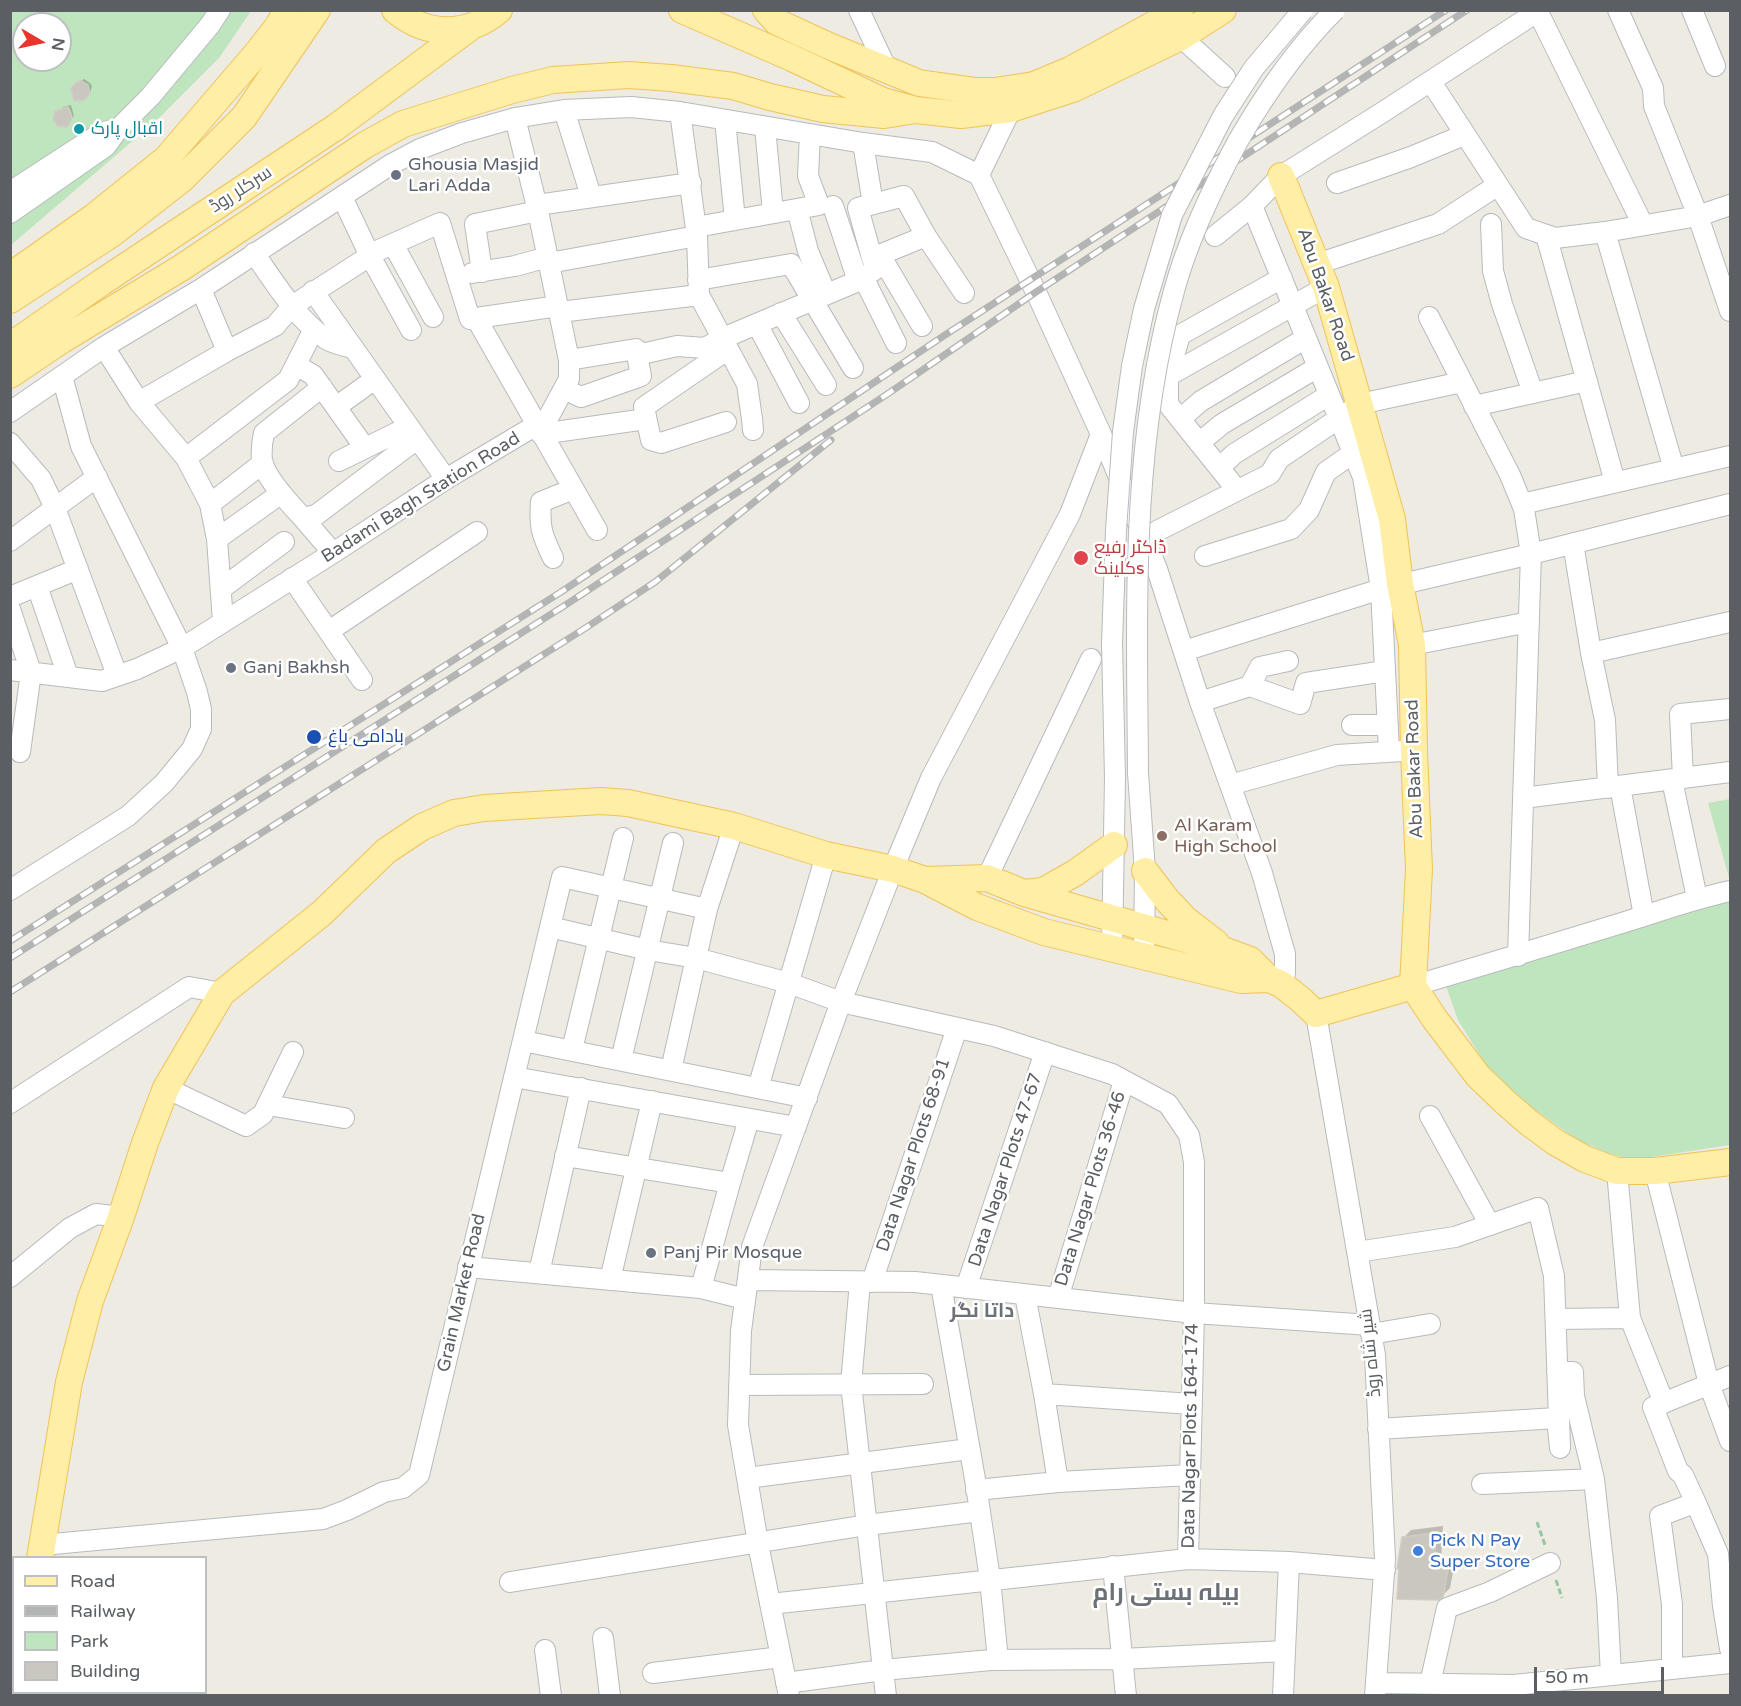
<!DOCTYPE html>
<meta charset="utf-8">
<style>
body{margin:0}
#map{position:relative;width:1741px;height:1706px;overflow:hidden;background:#edebe2;font-family:"Varela Round",sans-serif}
canvas{display:block}
.frame{position:absolute;inset:0;border:12px solid #5b5f63;pointer-events:none}
.legend{position:absolute;left:12px;top:1556px;width:195px;height:138px;box-sizing:border-box;background:#fff;border:2px solid #bdbfc1;margin:0;padding:8px 10px;list-style:none;font-size:18px;color:#5b5f63}
.legend li{display:flex;align-items:center;gap:12px;height:30px}
.legend b{width:30px;border:2px solid #bdbfc1}
.north{position:absolute;left:12px;top:12px;width:60px;height:60px;box-sizing:border-box;background:#fff;border:2px solid #bdbfc1;border-radius:50%;rotate:99deg;font-size:16px;font-weight:700;line-height:24px;text-align:center;color:#5b5f63}
.north::after{content:'';display:block;margin:auto;width:21px;height:27px;background:#e8362d;clip-path:polygon(50% 0,100% 100%,50% 72%,0 100%)}
.scale{position:absolute;left:1534px;top:1667px;width:130px;height:27px;box-sizing:border-box;border:3px solid #5b5f63;border-top:0;padding-left:8px;font-size:18px;line-height:21px;white-space:nowrap;color:#5b5f63;-webkit-text-stroke:4px #fff;paint-order:stroke}
</style>
<div id="map">
<canvas width="1741" height="1706"></canvas>
<div class="frame"></div>
<ul class="legend">
<li><b style="height:8px;background:#ffeea6"></b>Road</li>
<li><b style="height:8px;background:#b3b4b4"></b>Railway</li>
<li><b style="height:16px;background:#bfe5be"></b>Park</li>
<li><b style="height:16px;background:#cac7c1"></b>Building</li>
</ul>
<div class="north">N</div>
<div class="scale">50 m</div>
</div>
<script>
const g = document.querySelector('canvas').getContext('2d');
g.lineJoin = 'round';
function fillPath(path, color) { g.fillStyle = color; g.fill(path, 'evenodd'); }
function strokePath(path, color, width, dash) { g.strokeStyle = color; g.lineWidth = width; g.lineCap = dash ? 'butt' : 'round'; g.setLineDash(dash || []); g.stroke(path); }
function drawText(font, color, halo, rows, align = 'center') {
  g.font = font + ' "Varela Round",Cairo,sans-serif'; g.lineWidth = 5; g.setLineDash([]); g.textBaseline = 'middle'; g.strokeStyle = halo; g.fillStyle = color; for (const [text, x, y, turn = 0] of rows) {
    g.save(); g.translate(x, y); g.rotate((+turn || 0) * Math.PI / 180); g.textAlign = isNaN(turn) ? turn : align; if (halo) g.strokeText(text, 0, 0); g.fillText(text, 0, 0); g.restore();
  }
}
fillPath(new Path2D(`
 M10 11H251L219 58 156 121 11 245ZM24 24H60V60H24Z
 M1730 799V881L1708 803Z
 M1730 896V1145L1632 1160 1608 1153 1578 1140 1497 1083 1458 1020 1446 986Z`), '#bfe5be');
fillPath(new Path2D(`
 M84 79 90 83 92 86 90 93 77 83Z
 M71 105 74 116 69 122 55 116 63 107Z
 M1443 1526 1441 1562H1455L1450 1588 1442 1596 1404 1537 1411 1530Z`), '#0003');
const building = new Path2D(`
 M81 81 88 85 90 94 84 100 74 101 71 88 77 82Z
 M68 107 72 116 70 124 67 127 58 126 53 119 55 111Z
 M1436 1533 1434 1569H1448L1443 1597 1438 1600 1397 1599 1399 1569H1397L1402 1537Z`);
fillPath(building, '#cac7c1');
strokePath(building, '#d2ccc1', 1.5);
const minor = new Path2D(`
 M859 10 887 70
 M1692 10 1715 66
 M1538 12 1643 225
 M1181 37 1225 77
 M1431 82 1526 228 1555 238 1605 232 1698 216 1654 106 1653 88 1618 10
 M564 110 591 196
 M680 112 697 236 699 295 747 384 752 419 753 430
 M725 120 735 220
 M765 127 773 213
 M863 143 873 204
 M1337 183 1411 157 1464 135
 M10 192 101 133 119 128
 M342 197 370 256 411 330
 M537 205 691 183
 M1730 205 1698 216 1730 311
 M833 206 858 281
 M1252 206 1363 477 1381 589 1389 751
 M797 209 808 251 826 294
 M10 213 106 146 119 128 150 97 210 25 220 10
 M1491 224 1493 271 1502 304 1533 393
 M696 227 819 205 808 176 810 134
 M1605 232 1674 469
 M1546 235 1615 482
 M1215 236 1252 206 1281 176 1383 112 1540 10
 M393 244 433 317
 M254 253C275 283 296 318 326 339 334 344 345 346 353 348
 M880 255 922 326
 M872 258 858 208 904 196 926 236 964 293
 M549 263 697 236
 M1317 264 1438 224 1498 185
 M482 272 475 224 538 211
 M472 273 515 266 548 257
 M863 277 896 343
 M698 280 791 264 853 368
 M201 289 227 351
 M313 291 446 479
 M560 312 699 295
 M781 313 826 385
 M1429 317 1510 475 1524 509 1531 554 1518 956
 M476 318 597 530
 M757 324 799 403
 M104 347 139 402 186 458 210 504 217 539
 M637 355 677 346 705 348 721 339 858 281 876 269 872 258 926 236
 M296 365 313 375 365 448
 M1168 376 1326 287
 M322 387 264 433C262 442 261 451 262 461 266 479 290 504 303 518L316 515 417 439
 M564 389 581 397 641 376 636 349 569 360
 M139 402 227 351 275 326 292 306 379 250 440 223 470 319 558 306
 M1474 406 1587 381
 M336 407 375 379
 M10 412 104 347 201 289 390 165 420 149 462 133 515 118 564 110 631 107 680 112 863 143 932 152 979 175
 M1180 419 1201 401 1306 338
 M726 422 661 443 651 440 644 407 727 350
 M541 434 646 419
 M1101 434 1157 569 1200 702 1262 873 1285 954V973L1281 984
 M10 443 41 479 55 508 117 675
 M1199 443 1222 424 1318 367
 M186 458 288 380 314 329
 M339 461 408 427
 M1219 468 1234 454 1329 395
 M1237 490 1168 404V376L1180 335 1282 278
 M210 504 263 463
 M1522 504 1730 456
 M303 518 333 553
 M1157 531 1270 474 1279 459 1360 404 1462 382
 M10 541 97 477
 M1573 543 1591 653 1605 720 1608 788
 M1205 556 1291 529 1309 510 1326 472 1353 453
 M553 558C542 535 539 528 541 502L573 489
 M292 578 362 680
 M37 586 68 676
 M221 589 284 542
 M10 597 78 569
 M10 609 31 672 20 752
 M223 622 217 539 280 494
 M329 631 477 532
 M1412 645 1529 622
 M1184 651 1381 589 1531 554 1730 504
 M1591 653 1730 622
 M10 670 102 681 137 669 182 648 333 553 446 479 548 418 569 379V360L538 211 515 118
 M1250 686 1300 704 1306 683 1385 671
 M1200 702 1250 686 1260 667 1288 661
 M1352 725H1388
 M1138 773 1145 871 1144 956
 M1683 778 1680 714 1730 709
 M1672 780 1697 898
 M1230 785 1337 755 1402 751
 M1620 786 1644 916
 M1523 798 1730 772
 M987 878 1091 659
 M10 890 128 816 164 783 192 749 201 729V709L197 692 182 648 81 446 62 376
 M550 927 648 950 696 958 789 983 841 1002 994 1036 1112 1074 1168 1104 1189 1135 1194 1162V1313L1188 1559
 M1112 948 1115 778
 M1413 986C1484 965 1554 944 1625 922 1661 911 1693 899 1730 891
 M1316 1014 1375 1355 1385 1559 1375 1696
 M523 1041 807 1098
 M572 1050 623 838
 M621 1060 673 843
 M671 1070 707 909 734 826
 M514 1077 796 1127
 M166 1088 246 1126 263 1114 293 1052
 M758 1088 826 855
 M10 1103 189 987 222 993
 M268 1105 344 1118
 M1430 1116 1490 1225
 M565 1156 730 1183
 M1617 1171 1630 1318 1664 1403
 M1655 1171 1709 1384 1730 1441
 M1357 1252 1455 1237 1538 1208 1554 1276 1560 1448 1557 1418 1378 1429
 M468 1267 701 1288 745 1299
 M539 1273 581 1088
 M10 1277 70 1228 96 1214 121 1217
 M610 1280 652 1101
 M748 1280 915 1282 1194 1313 1370 1325
 M860 1282 851 1384 886 1696
 M872 1282 957 1028
 M941 1285 976 1485 990 1579 998 1660
 M701 1288 730 1183 749 1119
 M966 1288 1045 1052
 M1025 1295 1044 1394 1058 1482
 M1058 1298 1124 1081
 M1556 1319 1630 1318
 M1371 1334 1430 1324
 M1557 1372H1573L1574 1396 1594 1479 1607 1598 1611 1675
 M739 1385 923 1384
 M1044 1394 1192 1404
 M747 1478 969 1449
 M1482 1484 1594 1479
 M976 1490 1058 1482 1190 1475
 M1695 1501 1718 1554 1723 1606 1730 1649
 M42 1545 323 1519 347 1510 384 1492 403 1488 419 1475 562 877 707 909
 M1113 1566 1126 1696
 M510 1582 867 1525 980 1511
 M770 1604 1188 1559 1289 1562 1385 1570
 M10 1634 14 1630
 M603 1638 610 1696
 M545 1650 551 1696
 M1672 1669V1604L1660 1516 1689 1505 1695 1501 1683 1475 1678 1471 1653 1407 1730 1376
 M653 1673 781 1657
 M786 1683 883 1670 991 1660 1122 1659 1285 1651
 M1376 1683 1514 1685 1730 1663
 M1430 1684 1447 1608 1490 1592 1550 1563
 M789 1696 759 1549 738 1425 741 1331 752 1247 841 1002 893 869 931 778 1070 514 1101 434 1036 292 979 175 1011 109
 M1283 1696 1289 1562`);
const major = new Path2D(`
 M395 10C427 37 467 37 499 10
 M682 10 792 58 883 101 916 110 961 115 1011 109 1073 89 1181 37 1223 10
 M766 10 777 22 829 46 919 83 976 91H995L1034 85 1070 70 1180 10
 M1281 176 1326 287 1392 519 1400 584 1412 645 1414 752 1419 869 1413 986 1434 1018 1478 1076 1505 1102 1528 1122 1555 1142 1585 1159 1617 1171H1655L1730 1162
 M10 276 95 216 166 159 257 53 278 26 287 10
 M10 300 113 233 182 179 244 117 317 10
 M10 346 102 282 336 127 468 29
 M10 375 62 340 181 268 365 145 403 124 512 90 553 80 629 75 671 78 733 86 770 97 823 109 884 115 916 110
 M1145 871 1167 900 1185 919 1216 943
 M925 880 987 878 1024 893 1223 950 1250 960 1269 979 1281 984 1300 999 1316 1014 1413 986
 M1024 893 1043 891 1075 873 1114 845
 M40 1558 69 1382 90 1301 121 1217 145 1143 166 1088 222 993 322 913 386 851 422 827 454 813 484 808 601 801 628 803 734 826 826 855 893 869 925 880 977 907 1044 932 1241 980 1269 979
 M17 1696V1692`);
strokePath(minor, '#b8babf', 22);
strokePath(major, '#f1c258', 28);
strokePath(new Path2D(`
 M1537 1522 1545 1545
 M1556 1580 1562 1598`), '#98c6a4', 3, [6, 3]);
strokePath(minor, '#fff', 20);
strokePath(major, '#ffeea6', 26);
const rail = new Path2D(`
 M10 941 561 592 945 335 1446 10
 M10 958 567 604 889 393 1036 292 1467 10
 M10 992 587 627 655 582 831 440`);
strokePath(rail, '#b3b4b4', 7);
strokePath(rail, '#fff', 4.5, [14]);
const minorBridge = new Path2D(`
 M1138 773C1137 612 1130 448 1174 291 1188 239 1212 189 1238 141 1265 94 1296 49 1335 10
 M1115 778 1112 643 1116 530 1123 432 1132 366 1144 309 1172 215 1223 116 1254 68 1303 10`);
strokePath(minorBridge, '#b8babf', 22, []);
strokePath(minorBridge, '#fff', 20);
for (const [x, y, r, color] of [
 [79,129,6,"#0f9aa8"],
 [396,175,6,"#6b7280"],
 [1081,558,8,"#e0444e"],
 [231,668,6,"#6b7280"],
 [314,737,8,"#1a4fb4"],
 [1162,836,6,"#8d6e63"],
 [651,1253,6,"#6b7280"],
 [1418,1551,6,"#3f7fe0"]
]) { const dot = new Path2D(); dot.arc(x, y, r, 0, 2 * Math.PI); g.fillStyle = color; g.fill(dot); strokePath(dot, '#fff', 2); }
drawText('18px', '#0d838f', '#fff', [
 ["اقبال پارک",91,129]
], 'left');
drawText('18px', '#5b616d', '#fff', [
 ["Ghousia Masjid",408,165],
 ["Lari Adda",408,186],
 ["Ganj Bakhsh",243,668],
 ["Panj Pir Mosque",663,1253]
], 'left');
drawText('18px', '#5b5f63', '#fff', [
 ["سرکلر روڈ",241,190,-33],
 ["Abu Bakar Road",1325,295,71],
 ["Badami Bagh Station Road",421,498,-32],
 ["Abu Bakar Road",1415,769,-92],
 ["Data Nagar Plots 68-91",914,1155,-72],
 ["Data Nagar Plots 47-67",1006,1170,-72],
 ["Data Nagar Plots 36-46",1091,1189,-73],
 ["Grain Market Road",462,1293,-77],
 ["شیر شاہ روڈ",1371,1353,-96],
 ["Data Nagar Plots 164-174",1191,1436,-89]
]);
drawText('18px', '#be3a42', '#fff', [
 ["ڈاکٹر رفیع",1094,548],
 ["کلینکs",1094,569]
], 'left');
drawText('18px', '#164399', '#fff', [
 ["بادامی باغ",328,737]
], 'left');
drawText('18px', '#785e54', '#fff', [
 ["Al Karam",1174,826],
 ["High School",1174,847]
], 'left');
drawText('18px', '#366cbe', '#fff', [
 ["Pick N Pay",1430,1541],
 ["Super Store",1430,1562]
], 'left');
drawText('bold 20px', '#6c7175', '#fff', [
 ["داتا نگر",982,1312]
]);
drawText('bold 24px', '#6c7175', '#fff', [
 ["بیلہ بستی رام",1166,1594]
]);
</script>
